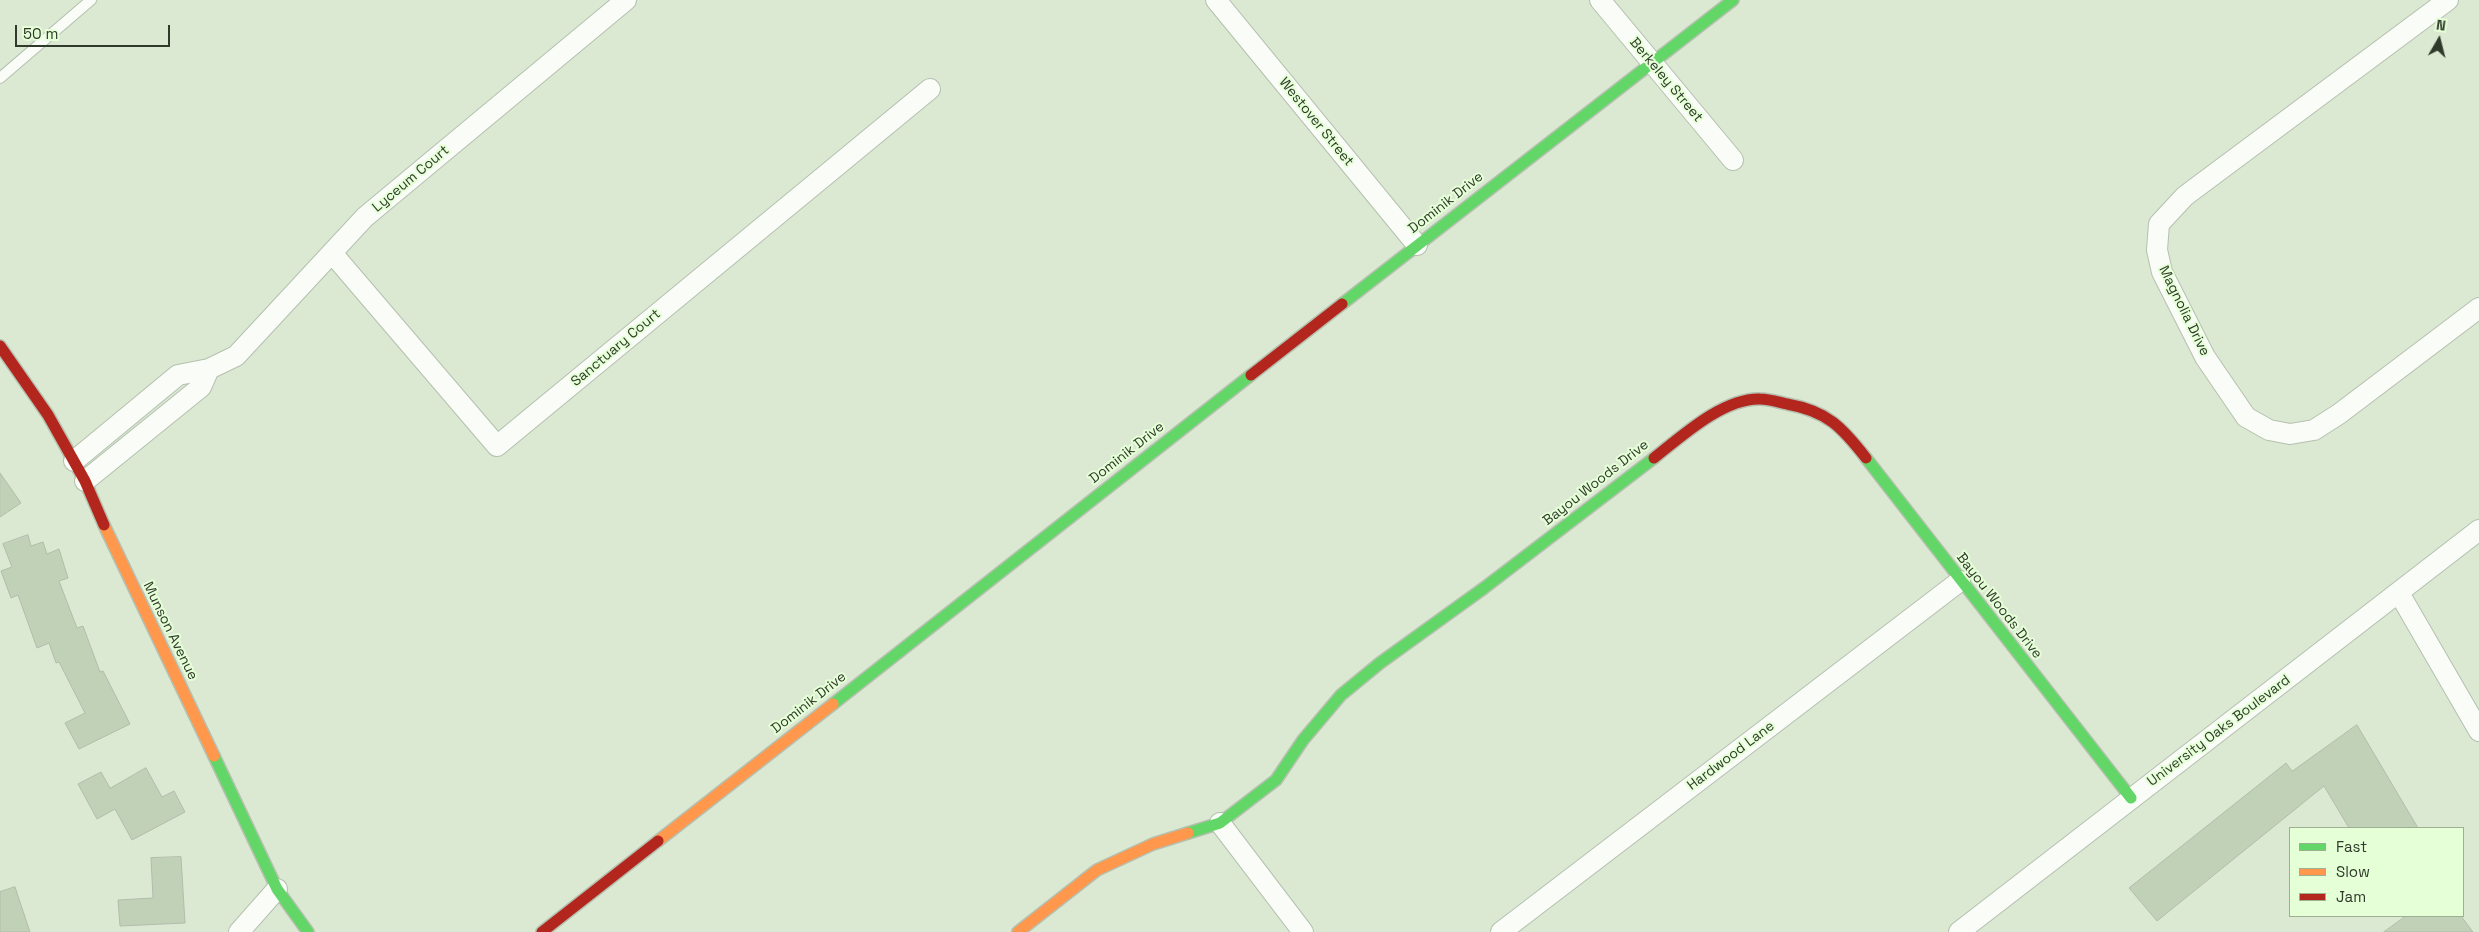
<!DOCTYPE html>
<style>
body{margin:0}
#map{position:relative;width:2479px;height:932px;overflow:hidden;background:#dbe9d3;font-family:"Space Grotesk",sans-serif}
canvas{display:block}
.legend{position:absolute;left:2289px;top:827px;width:175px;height:90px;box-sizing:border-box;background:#e5ffd7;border:1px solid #9db092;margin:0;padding:6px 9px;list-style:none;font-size:15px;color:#303a2b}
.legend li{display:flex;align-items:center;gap:10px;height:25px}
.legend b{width:25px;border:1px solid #9db092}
.north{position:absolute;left:2414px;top:15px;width:50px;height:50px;-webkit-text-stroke:4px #e5ffd7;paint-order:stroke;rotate:8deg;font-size:14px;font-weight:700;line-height:20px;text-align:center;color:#303a2b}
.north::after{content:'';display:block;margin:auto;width:18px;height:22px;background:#303a2b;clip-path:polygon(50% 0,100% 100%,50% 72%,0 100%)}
.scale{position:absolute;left:15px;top:25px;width:155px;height:22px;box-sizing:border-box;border:2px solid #303a2b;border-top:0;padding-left:6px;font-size:15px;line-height:18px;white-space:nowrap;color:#303a2b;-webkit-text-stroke:4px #e5ffd7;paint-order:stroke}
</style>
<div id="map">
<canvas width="2479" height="932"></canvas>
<ul class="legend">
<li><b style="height:6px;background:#63d668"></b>Fast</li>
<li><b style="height:6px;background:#ff974d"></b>Slow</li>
<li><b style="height:6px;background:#b3261e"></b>Jam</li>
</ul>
<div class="north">N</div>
<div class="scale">50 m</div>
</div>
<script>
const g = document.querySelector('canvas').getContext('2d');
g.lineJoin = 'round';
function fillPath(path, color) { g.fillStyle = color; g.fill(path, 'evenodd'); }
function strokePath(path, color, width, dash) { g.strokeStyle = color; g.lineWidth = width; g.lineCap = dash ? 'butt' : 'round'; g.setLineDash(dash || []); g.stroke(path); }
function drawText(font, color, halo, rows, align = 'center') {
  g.font = font + ' "Space Grotesk",sans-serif'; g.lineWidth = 4; g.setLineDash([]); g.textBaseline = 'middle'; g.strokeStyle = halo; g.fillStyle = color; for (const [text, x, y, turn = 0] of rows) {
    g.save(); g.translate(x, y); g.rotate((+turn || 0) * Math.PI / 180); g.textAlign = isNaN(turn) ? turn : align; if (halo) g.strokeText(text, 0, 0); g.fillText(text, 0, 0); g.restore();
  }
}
const building = new Path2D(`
 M0 473 21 503 0 517Z
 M28 535 31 546 43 542 47 554 59 549 68 578 59 581 77 628 83 626 100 672 103 671 130 724 79 749 65 723 85 713 59 662 56 663 49 643 37 648 18 595 11 598 1 571 12 567 3 544Z
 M2357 725 2418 828H2349L2324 786 2157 921 2129 888 2286 763 2292 771Z
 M146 768 162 797 174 791 185 812 132 840 115 809 97 819 78 784 101 772 110 788Z
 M181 857 185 923 120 926 118 900 153 898 151 858Z
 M15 887 30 932H0V892Z
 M2406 916H2461L2473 932H2384Z`);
fillPath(building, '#c1d1b8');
strokePath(building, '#b1bcab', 1);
const lane = new Path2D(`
 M0 78 91 0`);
const street = new Path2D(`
 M1216 0 1417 245
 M1600 0 1733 160
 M2448 0 2185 196 2159 224 2157 250 2162 272 2205 357 2246 417 2269 430 2290 434 2314 430 2339 414 2479 308
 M332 253 497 446 930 89
 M74 461 178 375 209 369 236 356 365 217 626 0
 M85 481 201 387 209 369
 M2399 593 2479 731
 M1220 823 1303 932
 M239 932 277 889
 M1501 932 1960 581
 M1959 932 2479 530`);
const fast = new Path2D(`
 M1342 304 1733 0
 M1866 458 2131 798
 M833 704 1251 375
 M214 756 277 889 308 932
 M1188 833 1220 823 1276 780 1303 740 1341 695 1380 663 1484 588 1654 458`);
const slow = new Path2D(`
 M104 525 214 756
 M658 841 833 704
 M1018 932 1097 870 1153 844 1188 833`);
const jam = new Path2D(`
 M0 346 48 415 85 481 104 525
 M1251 375 1342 304
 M1654 458C1682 436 1723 398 1760 399 1769 399 1778 402 1787 404 1827 411 1842 427 1866 458
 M542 932 658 841`);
strokePath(lane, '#b5c0af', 12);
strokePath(street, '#b5c0af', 22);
strokePath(fast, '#b5c0af', 14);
strokePath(slow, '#b5c0af', 14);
strokePath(jam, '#b5c0af', 14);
strokePath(lane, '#fafcf8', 10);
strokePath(street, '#fafcf8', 20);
strokePath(fast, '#63d668', 11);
strokePath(slow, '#ff974d', 11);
strokePath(jam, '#b3261e', 11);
drawText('14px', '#303a2b', '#e5ffd7', [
 ["Berkeley Street",1666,80,50],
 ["Westover Street",1316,122,51],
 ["Lyceum Court",411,179,-40],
 ["Dominik Drive",1446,203,-38],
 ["Magnolia Drive",2184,311,64],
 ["Sanctuary Court",616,348,-40],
 ["Dominik Drive",1127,453,-38],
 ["Bayou Woods Drive",1596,483,-38],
 ["Bayou Woods Drive",1999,606,52],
 ["Munson Avenue",170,631,64],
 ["Dominik Drive",809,703,-38],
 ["University Oaks Boulevard",2219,731,-37],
 ["Hardwood Lane",1731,756,-37]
]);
</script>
